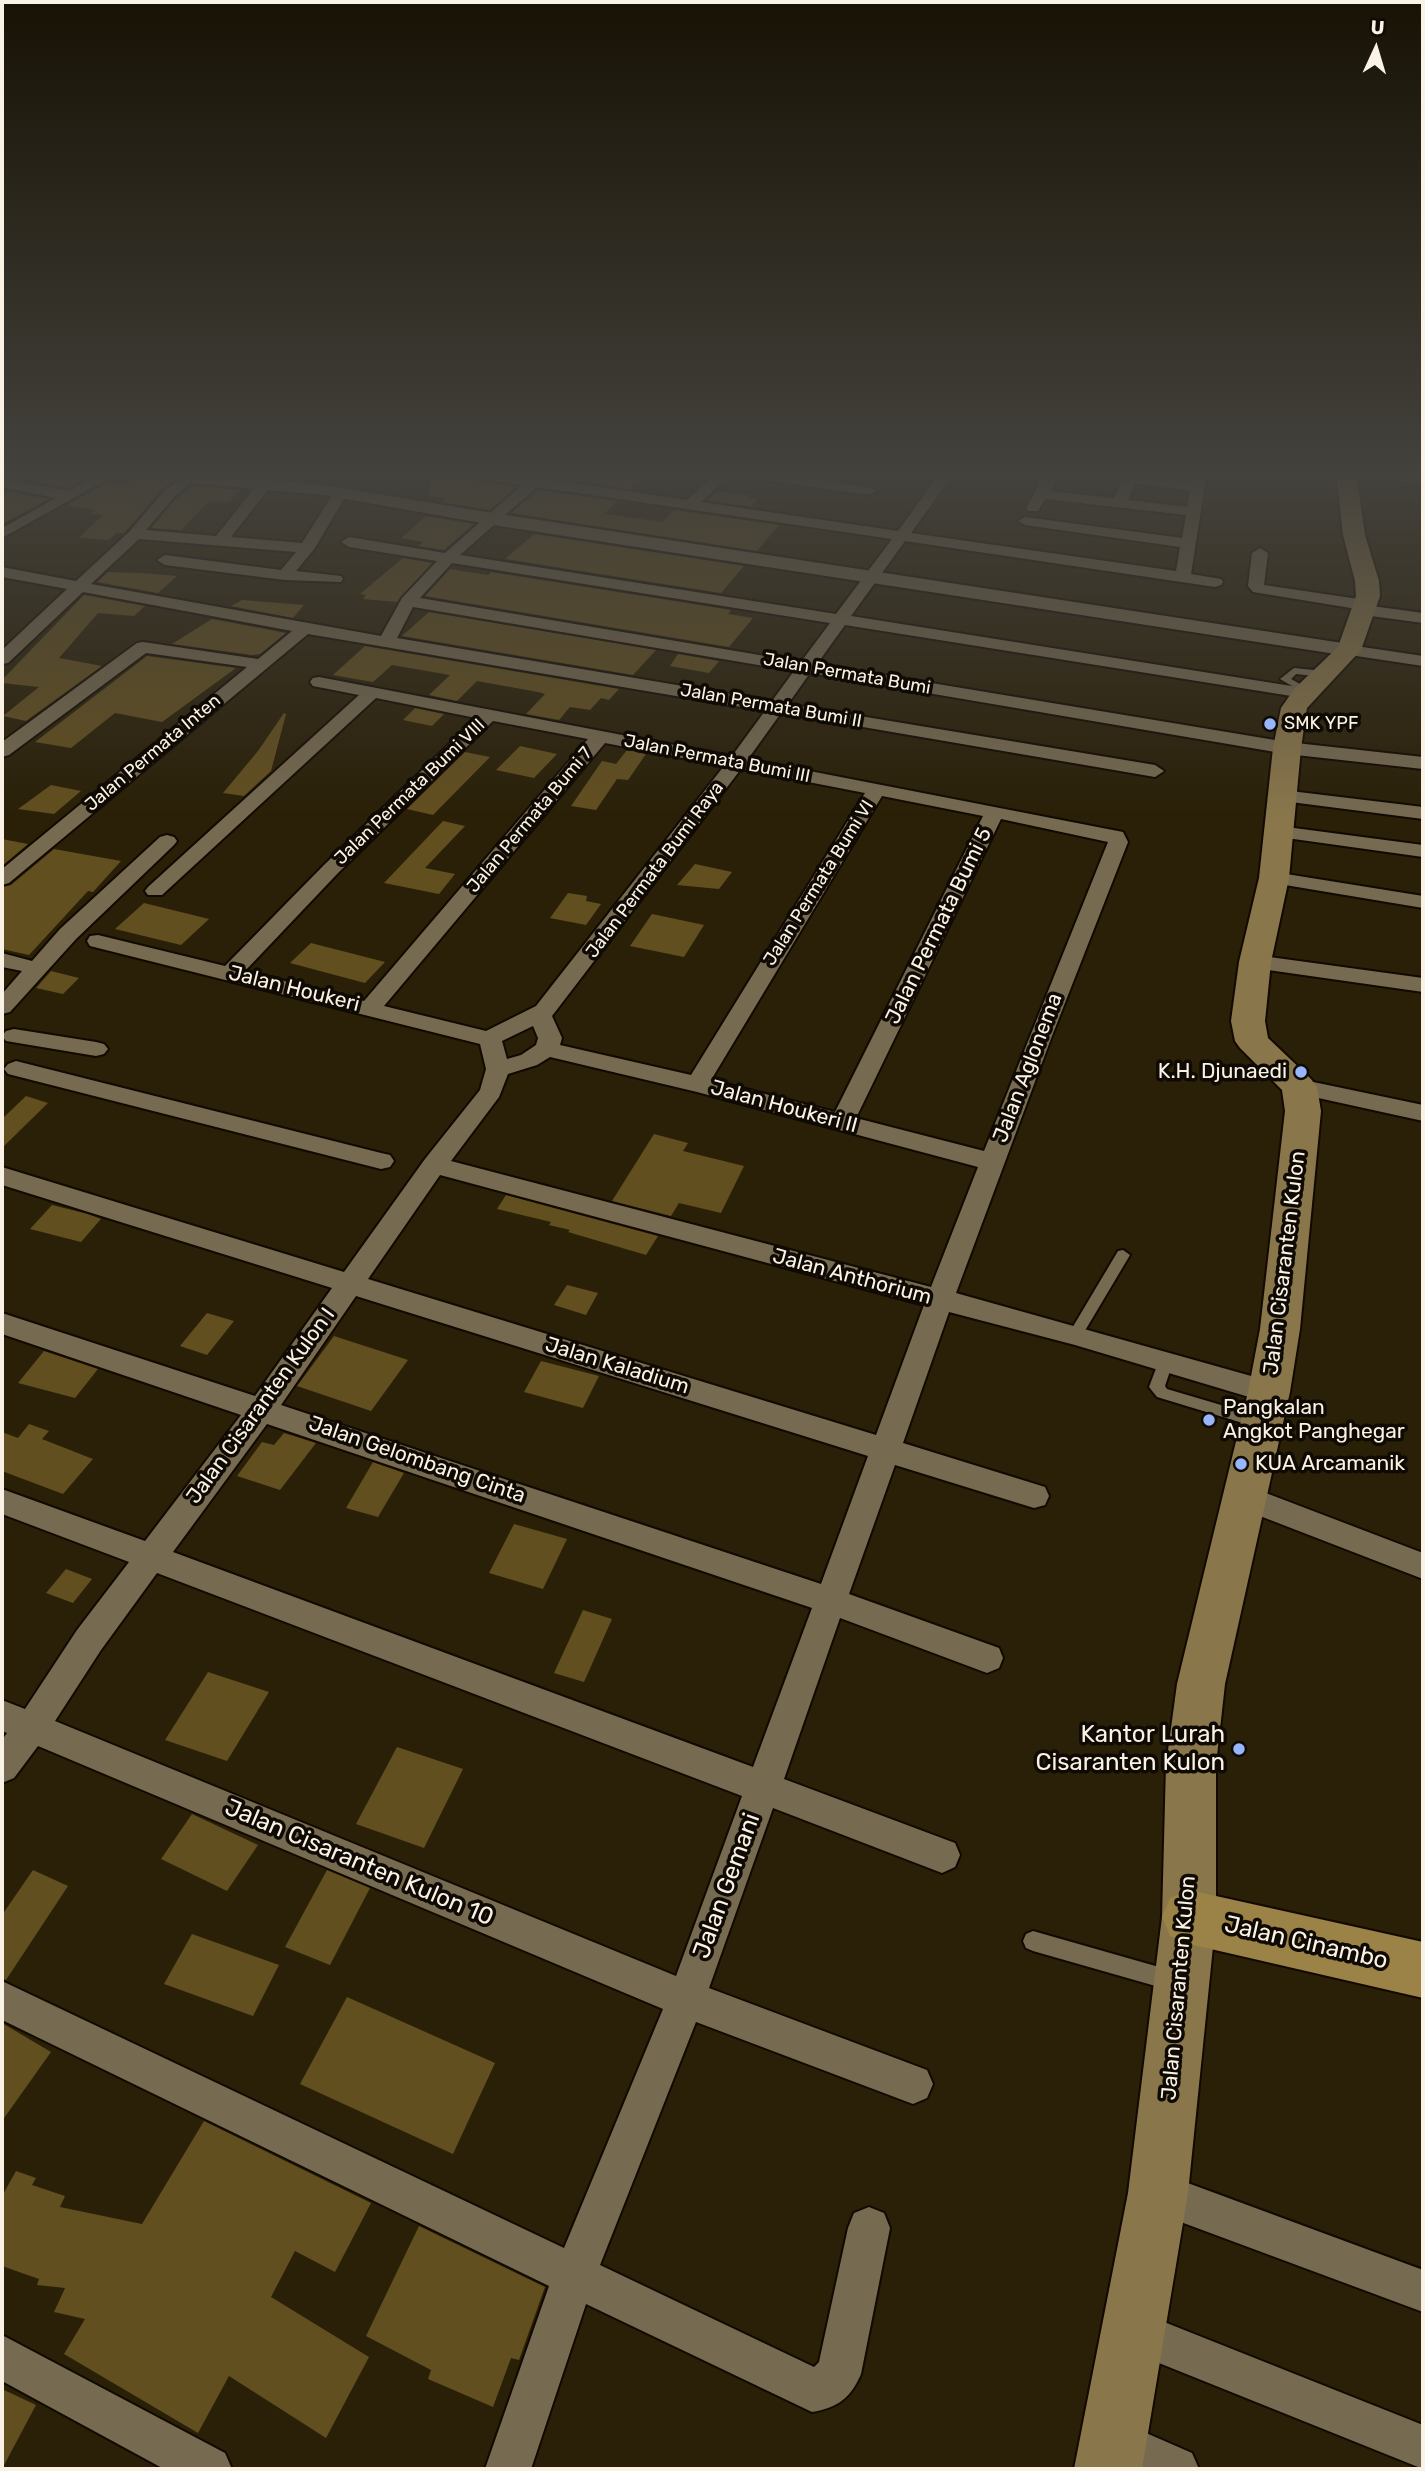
<!DOCTYPE html>
<style>
body{margin:0}
#map{position:relative;width:1425px;height:2471px;overflow:hidden;background:#2a2008;font-family:Rubik,sans-serif}
canvas{display:block}
.frame{position:absolute;inset:0;border:4px solid #faf3e5;pointer-events:none}
.north{position:absolute;left:1341px;top:14px;width:70px;height:70px;-webkit-text-stroke:5px #0f0a03;paint-order:stroke;rotate:4deg;font-size:19px;font-weight:700;line-height:28px;text-align:center;color:#faf3e5}
.north::after{content:'';display:block;margin:auto;width:24px;height:32px;background:#faf3e5;clip-path:polygon(50% 0,100% 100%,50% 72%,0 100%)}
</style>
<div id="map">
<canvas width="1425" height="2471"></canvas>
<div class="frame"></div>
<div class="north">U</div>
</div>
<script>
const g = document.querySelector('canvas').getContext('2d');
g.lineJoin = 'round';
function fillPath(path, color) { g.fillStyle = color; g.fill(path, 'evenodd'); }
function strokePath(path, color, width, dash) { g.strokeStyle = color; g.lineWidth = width; g.lineCap = dash ? 'butt' : 'round'; g.setLineDash(dash || []); g.stroke(path); }
function drawText(font, color, halo, rows, align = 'center') {
  g.font = font + ' Rubik,sans-serif'; g.lineWidth = 7; g.setLineDash([]); g.textBaseline = 'middle'; g.strokeStyle = halo; g.fillStyle = color; for (const [text, x, y, turn = 0] of rows) {
    g.save(); g.translate(x, y); g.rotate((+turn || 0) * Math.PI / 180); g.textAlign = isNaN(turn) ? turn : align; if (halo) g.strokeText(text, 0, 0); g.fillText(text, 0, 0); g.restore();
  }
}
fillPath(new Path2D(`
 M139 472H184L162 489 124 533H116L109 540 79 538 103 515 90 514 94 510 67 505 105 484 123 487Z
 M430 472H456L465 479 516 487 490 510 442 502 447 498 429 496Z
 M550 472 593 477 596 474 608 476 612 472H646L630 489 551 477Z
 M43 474 81 481 68 488 30 481Z
 M192 486 240 490 229 502 209 501 181 530 151 528 176 499Z
 M538 490 617 501 604 514 663 522 674 510 779 525 757 551 511 513Z
 M717 491 749 495 747 498 757 499 751 507 707 500Z
 M11 492 49 499 2 524V496Z
 M426 516 474 524 444 550 418 546 423 542 401 538Z
 M534 534 744 566 721 593 505 559Z
 M403 558 432 563 397 602 363 599 366 595 360 594Z
 M450 569 488 575 491 572 731 610 728 614 753 618 729 647 425 596Z
 M108 572 140 573 177 576 158 593 97 582Z
 M84 595 145 606 134 616 98 613 59 658 102 666 26 721 3 716 39 687 2 683V680Z
 M242 600 304 605 293 618 231 606Z
 M429 612 656 650 633 675 402 636Z
 M212 619 286 633 260 654 252 655 172 644Z
 M365 646 619 689 609 700 601 698 590 710 570 707 559 720 526 714 545 694 538 692 477 681 457 701 429 695 450 675 392 665 373 682 333 675Z
 M678 654 719 661 709 673 670 666Z
 M147 656 236 668 162 722 115 713 71 748 35 742Z
 M415 708 444 714 432 726 403 720Z
 M284 713 286 714 271 771 244 796 223 793 258 751Z
 M520 746 557 754 534 778 496 770Z
 M627 750 646 754 628 780 617 779 596 810 571 806 602 761 616 764Z
 M465 752 490 757 433 815 407 809Z
 M51 785 81 791 54 814 18 809Z
 M443 821 465 826 425 868 455 874 439 894 384 883Z
 M2 839 28 844 2 866Z
 M54 849 121 861 93 892 88 891 29 955 2 949V887L11 885Z
 M695 864 732 872 719 889 677 885Z
 M568 893 587 896 586 901 601 904 586 925 550 918Z
 M144 903 209 919 181 945 115 929Z
 M652 914 704 925 684 957 630 946Z
 M311 943 385 962 365 983 290 963Z
 M51 971 79 978 63 994 36 988Z
 M26 1096 48 1103 2 1148V1119Z
 M654 1134 688 1143 683 1151 744 1166 721 1213 679 1203 671 1216 612 1201Z
 M506 1195 658 1236 646 1255 568 1232 570 1230 549 1225 551 1222 497 1209Z
 M52 1205 88 1214 101 1219 81 1242 30 1229Z
 M567 1285 598 1293 586 1315 554 1305Z
 M207 1313 234 1321 207 1355 180 1346Z
 M334 1336 408 1360 371 1411 297 1386Z
 M44 1351 98 1369 75 1398 18 1383Z
 M541 1361 599 1376 583 1408 524 1392Z
 M29 1424 49 1431 42 1439 93 1459 63 1494 2 1471V1432L18 1438Z
 M284 1433 316 1443 280 1490 237 1476 262 1442 274 1445Z
 M373 1462 404 1473 378 1517 346 1508Z
 M514 1524 567 1539 543 1589 489 1573Z
 M66 1569 92 1579 73 1603 46 1593Z
 M583 1610 612 1619 584 1682 554 1673Z
 M208 1672 269 1692 227 1761 165 1740Z
 M397 1747 463 1769 424 1848 356 1824Z
 M192 1814 258 1845 227 1891 161 1859Z
 M33 1870 68 1886 6 1980 2 1978V1915Z
 M327 1870 370 1888 330 1965 285 1947Z
 M192 1934 279 1965 253 2016 164 1984Z
 M347 1997 495 2063 453 2154 300 2084Z
 M2 2023 51 2052 2 2121Z
 M204 2121 371 2203 335 2272 295 2251 271 2297 369 2357 326 2438 229 2376 198 2433 64 2354 85 2319 54 2312 65 2288 37 2285 39 2279 2 2266V2196L16 2171 36 2178 32 2185 65 2196 60 2207 142 2224Z
 M419 2226 545 2287 519 2360 511 2358 493 2407 428 2379 431 2370 366 2336Z
 M2 2389 36 2405 2 2469Z`), '#624f1f');
const service = new Path2D(`
 M1294 668 1323 671 1328 674 1323 677 1296 674 1291 679 1309 689 1311 691 1306 694 1280 679Z
 M1123 1250 1130 1255 1080 1339H1070L1068 1335 1118 1251Z
 M1165 1356 1170 1358 1173 1362 1165 1386 1167 1389 1265 1418 1267 1422 1265 1426 1259 1428 1157 1397 1149 1387 1160 1358Z
 M1033 1931 1173 1971 1180 1974 1183 1981 1180 1988 1173 1991 1033 1951 1026 1948 1023 1941 1026 1934Z`);
const minor = new Path2D(`
 M103 472H120L2 538V528L56 498 2 487V479L68 491Z
 M458 472H494L531 477 537 472H547L549 475 545 479 687 500 717 472H763L869 487 876 491 869 495 730 475 701 502 898 531 941 472H955L911 533 1176 571 1180 547 1025 525 1018 521 1025 517 1182 538 1186 515 1045 499 1038 511H1028L1026 508 1046 472H1060L1050 491 1114 498 1126 472H1140L1139 475 1191 483 1193 472H1207L1191 574 1221 579 1223 582 1221 585 1215 587 905 541 851 616 1304 688 1310 689 1313 693 1310 697 1304 698 845 625 817 664 1287 742 1423 757V769L1287 754 810 673 788 704 1155 765 1164 771 1155 777 781 713 748 759 1123 832 1128 842 1052 1036 956 1293 1269 1381 1279 1384 1283 1392 1279 1400 1269 1403 1075 1345 949 1312 903 1443 1045 1487 1049 1496 1045 1505 1034 1508 895 1465 849 1594 999 1648 1003 1658 999 1668 987 1673 840 1618 784 1779 955 1843 960 1855 955 1867 942 1873 773 1808 709 1988 927 2070 933 2084 927 2098 913 2104 696 2022 600 2265 814 2367 819 2362 848 2228 854 2213 869 2207 884 2213 890 2228 861 2374C851 2398 837 2408 812 2412L586 2304 531 2469H485L549 2286 2 2020V1981L564 2248 663 2009 38 1746 14 1778 2 1783V1740L7 1733 2 1731V1700L25 1709 77 1630 129 1562 2 1514V1489L145 1541 241 1415 2 1334V1313L255 1396 332 1288 2 1185V1167L344 1272 425 1159 480 1090 486 1069 480 1044 90 946 87 941 90 936 98 935 225 966 324 865 476 718 376 698 162 895H148L145 891 148 887 359 695 313 686 310 682 313 678 319 677 732 756 765 711 308 634 9 883 2 885V869L247 667 146 653 9 755 2 757V742L137 643 143 642 258 659 292 631 83 592 8 663 2 664V650L67 589 2 577V567L76 581 130 531 164 491 188 474 193 475V481L174 497 146 530 216 536 260 481 265 480 272 484 231 537 302 543 336 489 341 488 348 492 315 548 296 571 341 576 343 579 341 582 285 580 165 565 157 560 165 555 281 570 296 552 139 539 91 584 381 636 402 598 437 561 349 547 341 542 349 537 445 553 522 485 465 476ZM1135 483 1190 491 1187 507 1128 500ZM537 487 892 539 836 614 460 555ZM452 563 830 623 801 662 420 598ZM413 607 794 671 772 701 397 638ZM493 721 588 739 364 1001 245 971 338 873ZM605 743 724 766 536 1006 486 1031 384 1006ZM741 769 865 793 691 1075 560 1045 562 1038 552 1016ZM882 796 983 816 835 1112 711 1080ZM1001 819 1108 842 984 1151 856 1118ZM533 1026 538 1038 536 1045 521 1055 507 1059 502 1041ZM550 1057 697 1092 978 1167 931 1287 451 1161 499 1097 508 1074 537 1065ZM440 1175 924 1305 876 1435 368 1279ZM356 1296 868 1456 821 1584 281 1405ZM267 1424 812 1608 753 1767 173 1552ZM157 1573 742 1796 676 1976 55 1721 101 1650Z
 M1343 472 1423 475V483L1350 476Z
 M1260 548 1268 553 1264 585 1365 600 1371 602 1372 606 1423 613V623L1364 615 1358 613 1357 609 1253 592 1248 586 1252 553Z
 M1349 645 1423 656V666L1343 654 1341 650 1343 646Z
 M1282 790 1423 807V819L1275 800 1272 796Z
 M1279 826 1423 845V857L1272 836 1269 832 1272 828Z
 M167 835 174 837 177 841 174 845 76 939 10 1012 2 1014V994L22 971 2 967V953L32 961 60 929 160 837Z
 M1274 872 1423 896V908L1267 882 1264 878 1267 874Z
 M1255 955 1423 978V992L1247 967 1244 962 1247 957Z
 M14 1029 96 1042 104 1044 108 1049 104 1054 96 1056 6 1041 2 1036 6 1031Z
 M16 1061 381 1153 390 1155 394 1161 390 1167 381 1169 8 1074 4 1069 8 1064Z
 M1299 1079 1423 1105V1121L1291 1092 1287 1087 1291 1082Z
 M1245 1485 1423 1553V1579L1234 1506 1230 1497 1234 1488Z
 M1158 2172 1423 2270V2312L1143 2208 1137 2193 1143 2178Z
 M1134 2310 1423 2425V2469L1119 2347 1112 2332 1119 2317Z
 M2 2335 225 2453 232 2469H164L2 2381Z
 M1114 2419 1192 2453 1199 2469H1123L1098 2458 1091 2442 1098 2426Z`);
const tertiary = new Path2D(`
 M188 473 323 485 493 513 1349 644 1357 645 1360 650 1357 655 1349 656 493 525 323 495 182 482 179 478Z`);
const secondary = new Path2D(`
 M1336 472H1356L1365 535 1379 581 1380 596 1361 650 1307 708 1301 748 1289 878 1271 962 1265 1021 1268 1038 1311 1079 1317 1087 1321 1111 1300 1329 1290 1392 1225 1684 1216 1765V1917L1188 2193 1142 2469H1074L1128 2193 1162 1917 1166 1765 1177 1684 1248 1392 1260 1329 1285 1111 1282 1090 1240 1048 1235 1041 1231 1021 1239 962 1259 878 1273 748 1281 708 1295 688 1338 647 1356 596 1355 581 1343 535Z`);
const primary = new Path2D(`
 M1189 1890 1423 1942V1998L1189 1944 1170 1936 1162 1917 1170 1898Z`);
strokePath(service, '#120900', 4);
strokePath(minor, '#120900', 4);
strokePath(tertiary, '#120900', 4);
strokePath(secondary, '#120900', 4);
strokePath(primary, '#120900', 4);
fillPath(service, '#766a51');
fillPath(minor, '#766a51');
fillPath(tertiary, '#766a51');
fillPath(secondary, '#89764b');
fillPath(primary, '#9b8246');
const sky = g.createLinearGradient(0, 0, 0, 818);
sky.addColorStop(0, '#171204');
sky.addColorStop(0.58, '#44423d');
sky.addColorStop(1, '#44423d00');
g.fillStyle = sky;
g.fillRect(0, 0, 1425, 818);
for (const [x, y, r, color] of [
 [1270,724,7,"#97b6fd"],
 [1301,1072,7,"#97b6fd"],
 [1209,1420,7,"#97b6fd"],
 [1241,1464,7,"#97b6fd"],
 [1239,1749,7,"#97b6fd"]
]) { const dot = new Path2D(); dot.arc(x, y, r, 0, 2 * Math.PI); g.fillStyle = color; g.fill(dot); strokePath(dot, '#0f0a03', 2.5); }
drawText('18px', '#faf3e5', '#0f0a03', [
 ["Jalan Permata Bumi",847,674,10],
 ["Jalan Permata Bumi II",771,706,10],
 ["Jalan Permata Inten",153,753,-40],
 ["Jalan Permata Bumi III",717,759,11],
 ["Jalan Permata Bumi VIII",410,792,-44],
 ["Jalan Permata Bumi 7",530,820,-50],
 ["Jalan Permata Bumi Raya",655,870,-53],
 ["Jalan Permata Bumi VI",819,883,-58]
]);
drawText('18px', '#faf3e5', '#0f0a03', [
 ["SMK YPF",1284,724]
], 'left');
drawText('21px', '#faf3e5', '#0f0a03', [
 ["Jalan Permata Bumi 5",939,926,-64],
 ["Jalan Houkeri",294,989,14],
 ["Jalan Aglonema",1028,1068,-69],
 ["Jalan Houkeri II",784,1107,15],
 ["Jalan Cisaranten Kulon",1285,1263,-83],
 ["Jalan Anthorium",852,1277,15],
 ["Jalan Kaladium",617,1366,17],
 ["Jalan Cisaranten Kulon I",261,1406,-54],
 ["Jalan Gelombang Cinta",417,1460,19],
 ["Jalan Cisaranten Kulon",1179,1988,-85]
]);
drawText('21px', '#faf3e5', '#0f0a03', [
 ["K.H. Djunaedi",1287,1072,"right"],
 ["Pangkalan",1223,1408],
 ["Angkot Panghegar",1223,1432],
 ["KUA Arcamanik",1255,1464]
], 'left');
drawText('24px', '#faf3e5', '#0f0a03', [
 ["Kantor Lurah",1225,1735],
 ["Cisaranten Kulon",1225,1763]
], 'right');
drawText('24px', '#faf3e5', '#0f0a03', [
 ["Jalan Cisaranten Kulon 10",359,1863,23],
 ["Jalan Gemani",727,1886,-70],
 ["Jalan Cinambo",1306,1943,13]
]);
</script>
